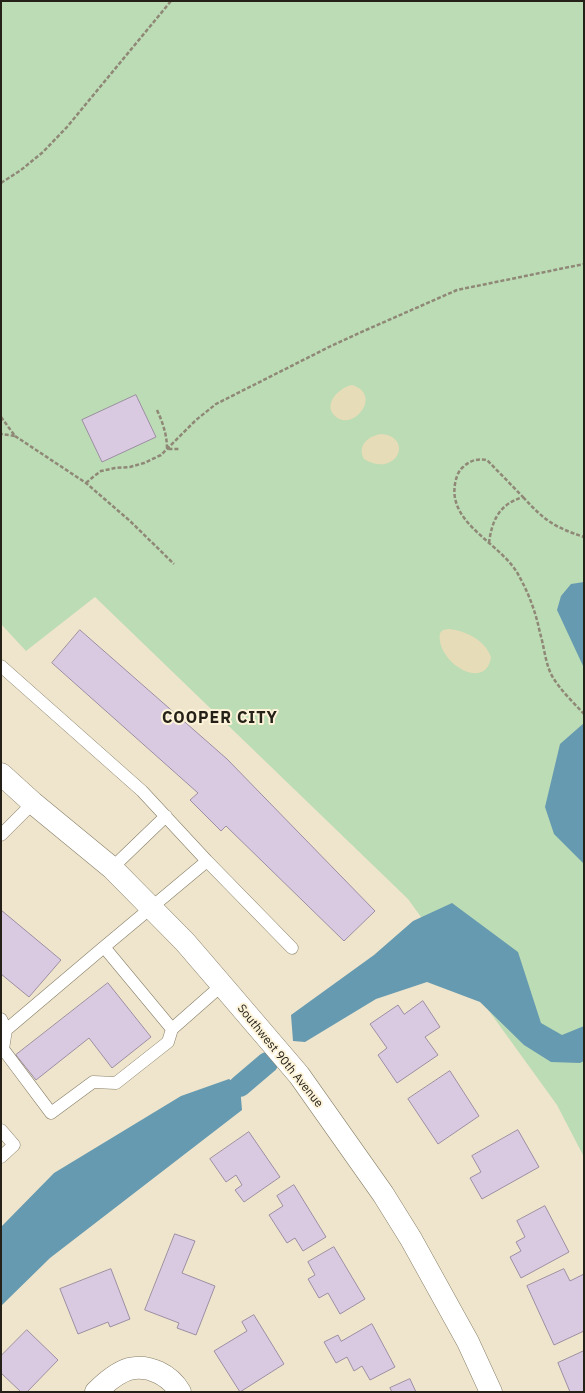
<!DOCTYPE html>
<style>
body{margin:0}
#map{position:relative;width:585px;height:1393px;overflow:hidden;background:#efe5cc;font-family:"IBM Plex Sans",sans-serif}
canvas{display:block}
.frame{position:absolute;inset:0;border:2px solid #252118;pointer-events:none}
</style>
<div id="map">
<canvas width="585" height="1393"></canvas>
<div class="frame"></div>
</div>
<script>
const g = document.querySelector('canvas').getContext('2d');
g.lineJoin = 'round';
function fillPath(path, color) { g.fillStyle = color; g.fill(path, 'evenodd'); }
function strokePath(path, color, width, dash) { g.strokeStyle = color; g.lineWidth = width; g.lineCap = dash ? 'butt' : 'round'; g.setLineDash(dash || []); g.stroke(path); }
function drawText(font, color, halo, rows, align = 'center') {
  g.font = font + ' "IBM Plex Sans",sans-serif'; g.lineWidth = 4; g.setLineDash([]); g.textBaseline = 'middle'; g.strokeStyle = halo; g.fillStyle = color; for (const [text, x, y, turn = 0] of rows) {
    g.save(); g.translate(x, y); g.rotate((+turn || 0) * Math.PI / 180); g.textAlign = isNaN(turn) ? turn : align; if (halo) g.strokeText(text, 0, 0); g.fillText(text, 0, 0); g.restore();
  }
}
fillPath(new Path2D(`
 M1 1H584V1157L557 1105 408 899 95 597 26 651 1 624Z`), '#bcdcb5');
fillPath(new Path2D(`
 M352 385C384 395 352 433 335 416 322 404 340 387 352 385Z
 M380 434C384 434 389 435 392 437 410 448 391 476 364 459 357 446 367 437 380 434Z
 M449 629C466 631 485 640 491 657 486 693 435 662 440 633L443 630Z`), '#e6dcb7');
fillPath(new Path2D(`
 M584 582V668L557 610 561 596 571 584Z
 M584 723V864L554 834 545 807 560 744Z
 M452 903 518 952 541 1023 562 1035 584 1026V1061L580 1063 551 1062 524 1045 480 1002 427 982 376 999 305 1042 293 1041 291 1015 374 955 413 921Z
 M229 1079 240 1086 242 1110 50 1258 1 1306V1227L54 1173 181 1096Z`), '#669ab0');
strokePath(new Path2D(`
 M240 1086 267 1063`), '#669ab0', 22);
const building = new Path2D(`
 M136 395 156 437 102 462 82 420Z
 M80 630 227 759 375 911 344 941 226 826 221 831 190 800 198 793 52 663Z
 M1 910 61 960 29 997 1 974Z
 M108 983 151 1037 112 1068 89 1038 36 1080 16 1055Z
 M423 1001 440 1027 425 1037 438 1055 397 1083 378 1055 387 1048 370 1024 398 1005 404 1014Z
 M450 1071 479 1116 438 1144 408 1099Z
 M518 1130 539 1167 482 1199 470 1178 481 1172 472 1156Z
 M249 1132 280 1177 244 1202 235 1190 242 1185 236 1175 226 1182 210 1159Z
 M294 1185 326 1237 303 1251 295 1238 287 1243 269 1215 283 1206 277 1196Z
 M545 1206 569 1252 521 1278 510 1257 521 1251 516 1242 525 1237 517 1221Z
 M175 1234 195 1241 182 1273 215 1286 196 1335 177 1328 179 1323 145 1310Z
 M334 1247 365 1299 340 1314 328 1293 319 1298 308 1279 315 1275 308 1262Z
 M111 1269 130 1319 110 1327 108 1322 78 1334 60 1289Z
 M564 1269 570 1281 584 1274V1331L554 1345 527 1286Z
 M254 1315 284 1364 240 1392 214 1351 247 1331 242 1322Z
 M372 1324 395 1367 370 1380 362 1366 354 1371 347 1357 336 1363 324 1342 338 1335 341 1341Z
 M27 1330 58 1360 27 1392H21L1 1373V1356Z
 M584 1351V1392H570L558 1363Z
 M410 1379 416 1392H392L390 1388Z`);
fillPath(building, '#dacae1');
strokePath(building, '#9c8ea3', 1);
const lane = new Path2D(`
 M1 666 142 791 207 861 292 948
 M1 835 33 803
 M112 868 166 816
 M1 1019 6 1030 3 1049 51 1113 93 1082 116 1083 168 1042 172 1029 222 985
 M172 1029 104 947 207 861
 M6 1030 104 947
 M1 1130 14 1145 1 1157`);
const street = new Path2D(`
 M96 1392C105 1383 116 1373 129 1369 149 1364 170 1375 180 1392`);
const secondary = new Path2D(`
 M1 774 33 803 112 868 185 942 222 985 299 1075 383 1194 411 1239 468 1342 491 1392`);
strokePath(lane, '#867e67', 13);
strokePath(street, '#867e67', 23);
strokePath(secondary, '#867e67', 23);
strokePath(new Path2D(`
 M1 183 21 170 43 152 67 127 171 1
 M157 410C163 423 167 435 167 449H180
 M1 417 15 436 1 434
 M15 436 86 483 130 521 174 564
 M86 483 93 477 101 471 115 468 130 467 144 463 161 455 196 420 216 404 331 346 366 330 457 290 584 264
 M523 497C545 521 554 527 584 537
 M489 543C492 519 500 504 523 497L487 460C477 458 469 461 462 468 458 472 456 478 455 484 448 525 503 544 519 576 529 594 536 613 540 633 544 646 545 661 551 674 559 689 573 702 584 714`), '#8f8876', 2.5, [4, 2]);
strokePath(lane, '#fff', 12);
strokePath(street, '#fff', 22);
strokePath(secondary, '#fff', 22);
drawText('12px', '#252118', '#fdf3d9', [
 ["Southwest 90th Avenue",280,1056,51]
]);
g.letterSpacing = '1px';
drawText('bold 16px', '#252118', '#fdf3d9', [
 ["COOPER CITY",220,718]
]);
g.letterSpacing = '0px';
</script>
